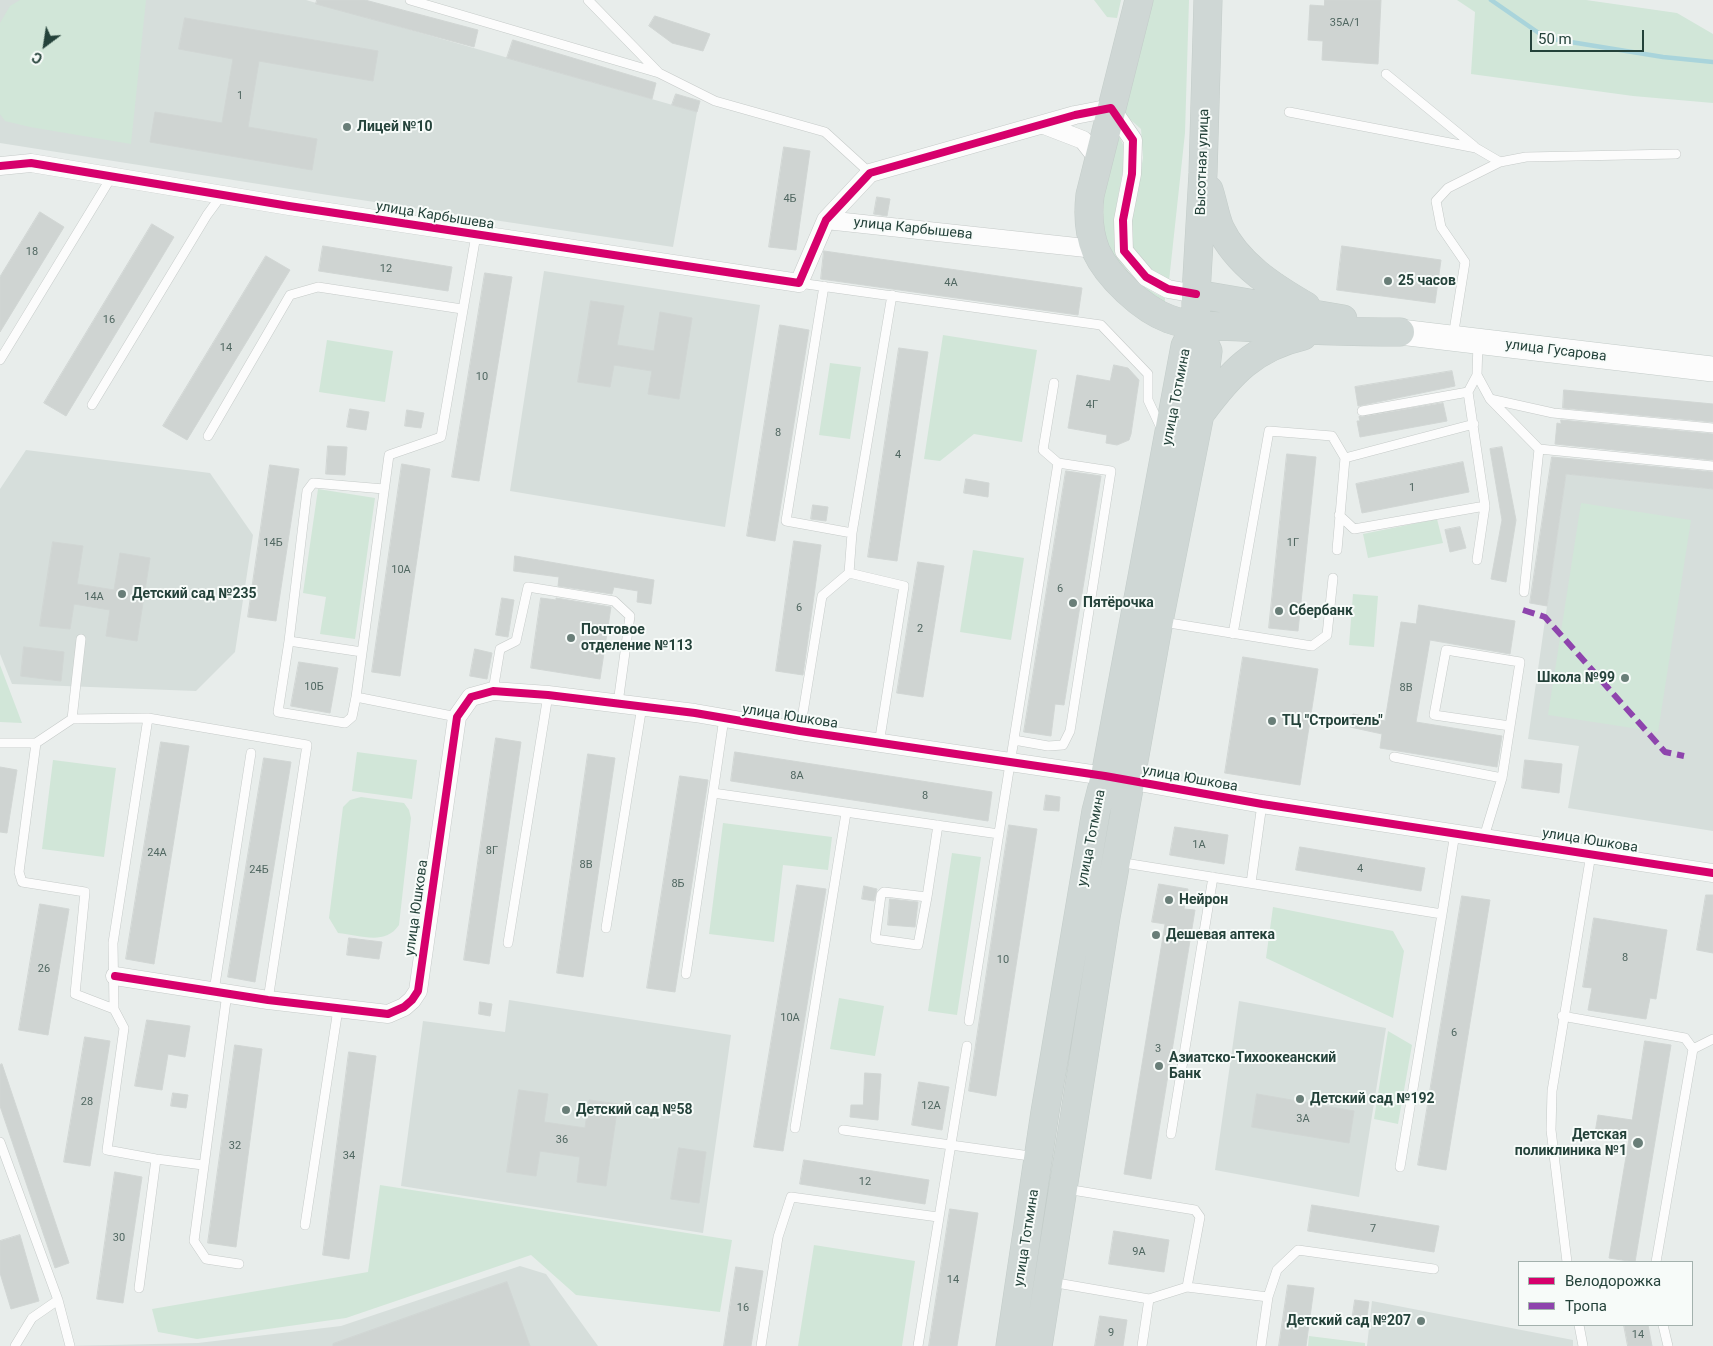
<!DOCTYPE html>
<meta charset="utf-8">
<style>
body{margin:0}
#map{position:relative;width:1713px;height:1346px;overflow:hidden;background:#e8edeb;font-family:Roboto,sans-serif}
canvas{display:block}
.legend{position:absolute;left:1518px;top:1261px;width:175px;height:65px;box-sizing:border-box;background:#f7fbf9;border:1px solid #a3b1ad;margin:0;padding:6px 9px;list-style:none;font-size:15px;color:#24423a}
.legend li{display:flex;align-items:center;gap:10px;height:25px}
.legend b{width:25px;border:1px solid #a3b1ad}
.north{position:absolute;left:20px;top:20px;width:50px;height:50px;-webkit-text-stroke:4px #f7fbf9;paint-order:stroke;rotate:211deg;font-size:14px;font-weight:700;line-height:20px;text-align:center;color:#24423a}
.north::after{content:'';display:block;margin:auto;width:18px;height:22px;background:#24423a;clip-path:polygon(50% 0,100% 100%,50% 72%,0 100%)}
.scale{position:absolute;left:1530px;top:30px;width:114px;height:22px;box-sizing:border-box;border:2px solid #24423a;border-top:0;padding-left:6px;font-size:15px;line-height:18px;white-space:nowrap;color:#24423a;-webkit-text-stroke:4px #f7fbf9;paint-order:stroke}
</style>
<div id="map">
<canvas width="1713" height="1346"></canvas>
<ul class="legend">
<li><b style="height:6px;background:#d6006c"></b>Велодорожка</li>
<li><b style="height:6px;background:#8e44ad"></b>Тропа</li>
</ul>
<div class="north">С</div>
<div class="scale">50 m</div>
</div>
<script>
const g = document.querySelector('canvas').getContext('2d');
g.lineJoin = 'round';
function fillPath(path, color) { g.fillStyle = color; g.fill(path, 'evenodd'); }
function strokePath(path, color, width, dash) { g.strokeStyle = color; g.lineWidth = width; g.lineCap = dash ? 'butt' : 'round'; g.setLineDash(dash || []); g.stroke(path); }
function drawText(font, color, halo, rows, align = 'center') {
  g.font = font + ' Roboto,sans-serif'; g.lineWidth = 4; g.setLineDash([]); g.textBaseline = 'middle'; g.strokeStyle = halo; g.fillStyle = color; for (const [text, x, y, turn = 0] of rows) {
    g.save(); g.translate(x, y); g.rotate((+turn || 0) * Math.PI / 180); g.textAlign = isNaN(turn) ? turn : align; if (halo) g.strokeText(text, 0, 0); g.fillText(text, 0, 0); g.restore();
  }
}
fillPath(new Path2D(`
 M0 0H306L697 112 673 247 328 195 0 143Z
 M544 271 760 305 725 527 510 491Z
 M26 450 210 473 253 535 235 652 196 691 12 684 0 654V489Z
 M1566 474 1713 489V831L1568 808 1579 746 1528 739Z
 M509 1000 731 1035 703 1233 401 1186 423 1021 505 1032Z
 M1239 1001 1386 1028 1359 1197 1215 1170Z
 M520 1266 546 1274 598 1346H66L198 1343 341 1326Z
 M1372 1301 1573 1340V1346H1367Z`), '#d6dedb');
fillPath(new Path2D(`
 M20 0H146L131 144 30 127 5 121 0 114V23L10 6Z
 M1094 0H1121L1117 18 1107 17Z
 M1152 0H1189L1185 133 1169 281 1142 263 1128 241 1143 158 1141 129 1124 114Z
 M1457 0H1586L1677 13 1713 34V103L1633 96 1471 74 1475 12Z
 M1119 137C1130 154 1124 163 1121 181 1110 234 1109 273 1165 298V304L1147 295 1112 259 1103 233 1104 184Z
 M943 335 1037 350 1022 442 974 434 940 461 924 459Z
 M327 340 393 351 385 402 319 392Z
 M830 363 861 367 850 439 819 435Z
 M318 489 375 498 355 639 320 634 326 597 303 593Z
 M1581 503 1691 520 1658 732 1548 715Z
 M1437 519 1443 543 1368 558 1363 534Z
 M973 550 1024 558 1011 640 960 632Z
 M1353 594 1378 596 1374 647 1349 645Z
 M0 665 22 723 0 722Z
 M357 752 417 760 412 799 352 791Z
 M53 760 116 768 104 857 42 849Z
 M361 797 404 803 409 810 411 818 399 925C385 946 360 935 338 933L329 918 343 807 350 800Z
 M723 823 832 837 828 870 783 865 774 942 709 934Z
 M952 853 981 857 957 1015 928 1011Z
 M1273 907 1393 931 1404 951 1393 1018 1266 958Z
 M839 998 884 1006 875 1056 830 1049Z
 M1388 1031 1412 1045 1398 1124 1374 1119Z
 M380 1185 732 1240 720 1312 576 1295 531 1255 346 1318 197 1339 158 1332 152 1309 368 1272Z
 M814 1245 915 1261 902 1346H798Z
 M1309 1336 1365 1343V1346H1308Z`), '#d1e6d8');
strokePath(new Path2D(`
 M1491 0 1546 38 1663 57 1713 62`), '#a9d4db', 4.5);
const building = new Path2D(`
 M317 0H365L478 30 474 47 316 4Z
 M1325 0H1381L1378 64 1322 60 1323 41 1308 40 1310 5 1324 6Z
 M655 16 710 34 703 51 672 43 649 26Z
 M185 18 378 51 373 81 259 61 248 127 317 139 312 170 150 142 155 112 222 123 233 59 179 49Z
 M513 40 656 83 652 99 507 58Z
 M676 94 700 101 697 112 672 105Z
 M784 147 810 151 796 250 769 247Z
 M877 197 890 199 887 216 874 214Z
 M40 212 64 227 0 332V277Z
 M152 224 174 237 66 416 44 403Z
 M323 246 452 267 448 291 319 271Z
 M1342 246 1441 260 1435 303 1337 290Z
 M824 251 1082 288 1078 315 821 279Z
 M266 256 290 270 187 440 163 426Z
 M485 273 512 277 479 481 452 477Z
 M591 301 624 306 617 345 654 351 660 312 692 318 679 399 648 394 652 371 614 365 610 387 578 382Z
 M780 325 809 330 775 541 747 536Z
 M899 348 928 352 897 561 868 557Z
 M1114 365 1128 368 1139 380 1131 434 1129 440 1117 445 1106 443 1107 435 1068 428 1077 375 1110 381Z
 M1452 371 1455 386 1358 406 1355 387Z
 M1564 390 1713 404V422L1563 408Z
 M1443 403 1447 421 1360 437 1357 421H1360L1359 417Z
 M350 409 369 412 366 430 347 427Z
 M407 410 424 413 421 428 405 426Z
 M1561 420 1713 434V460L1555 444 1557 423 1561 424Z
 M328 446 347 447 345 475 326 474Z
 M1502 447 1516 520 1506 582 1491 579 1502 520 1490 449Z
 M1287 454 1316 457 1298 631 1269 628Z
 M1552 457 1713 472V489L1566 474 1547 606 1530 603Z
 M1463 462 1469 492 1362 513 1356 484Z
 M402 464 430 469 400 676 372 672Z
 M270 465 299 469 276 621 248 617Z
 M1066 471 1101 476 1064 705 1055 704 1051 736 1024 732Z
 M966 479 989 483 988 497 964 493Z
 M813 505 828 507 826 521 811 519Z
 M1460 527 1466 548 1450 552 1445 530Z
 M794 541 821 545 803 675 776 671Z
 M53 542 83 546 77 584 114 590 120 553 150 558 137 641 106 636 110 610 74 604 70 629 40 626Z
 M515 556 654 580 651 604 637 602 638 591 614 587 612 594 558 586 559 577 514 571Z
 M918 562 944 566 923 697 897 693Z
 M502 598 514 600 508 637 496 635Z
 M541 598 556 600V598L611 607 600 679 531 668Z
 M1419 605 1515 621 1510 654 1430 640 1416 722 1502 736 1497 767 1380 748 1382 734 1350 727 1353 714 1385 721 1401 622 1416 624Z
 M24 647 64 652 61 681 21 676Z
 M475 649 492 653 487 679 470 676Z
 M1243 657 1318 669 1300 785 1225 773Z
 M299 662 338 668 330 713 291 706Z
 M496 738 521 742 489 964 464 960Z
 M161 742 189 746 154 964 126 959Z
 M735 752 992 792 988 821 731 781Z
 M588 754 615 758 583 977 557 973Z
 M264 758 291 762 255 982 228 977Z
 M1525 760 1562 764 1559 793 1522 788Z
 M0 767 17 770 7 833 0 832Z
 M680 776 708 780 675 992 647 988Z
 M1046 795 1060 797 1059 811 1044 810Z
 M1009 825 1037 829 996 1096 969 1091Z
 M1175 827 1228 835 1224 864 1170 855Z
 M1300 847 1425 868 1421 891 1296 870Z
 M1159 884 1188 889 1184 909 1195 910 1151 1179 1124 1174 1165 924 1152 922Z
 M797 885 826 889 783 1151 754 1147Z
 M864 886 877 889 874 901 862 899Z
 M1706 895H1713V953L1697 950Z
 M1462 896 1490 900 1446 1170 1418 1165Z
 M890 899 918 902 915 927 888 925Z
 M40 904 69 909 48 1035 19 1030Z
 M1594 918 1667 930 1656 999 1650 998 1646 1019 1588 1010 1592 988 1583 987Z
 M349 938 382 942 379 959 347 955Z
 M480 1002 492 1004 490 1016 479 1014Z
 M147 1020 190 1026 185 1057 168 1054 162 1090 135 1086Z
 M85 1037 110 1041 90 1166 64 1162Z
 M1645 1041 1671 1045 1635 1262 1609 1258 1629 1139 1595 1133 1598 1115 1632 1120Z
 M235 1045 262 1049 236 1247 208 1243Z
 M349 1052 376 1056 349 1259 323 1255Z
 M2 1064 69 1263 55 1268 0 1106V1065Z
 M865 1073 881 1074 878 1120 850 1117 851 1105H863Z
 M919 1082 949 1087 942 1130 912 1125Z
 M519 1090 548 1094 544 1122 585 1128 589 1100 618 1104 606 1186 577 1182 580 1157 540 1151 536 1176 507 1172Z
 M173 1093 188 1095 186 1108 171 1106Z
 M1257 1094 1354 1111 1349 1143 1252 1127Z
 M679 1148 706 1152 699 1203 671 1199Z
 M804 1160 929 1180 925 1204 800 1184Z
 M115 1172 142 1177 123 1303 97 1299Z
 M1312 1205 1439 1226 1434 1252 1308 1231Z
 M950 1209 978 1213 957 1346H929Z
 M1114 1231 1169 1240 1164 1272 1109 1264Z
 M20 1235 39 1301 11 1309 0 1273V1241Z
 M736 1267 763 1271 751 1346H724Z
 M507 1282 530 1346H333V1344Z
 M1288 1285 1314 1288 1306 1346H1279Z
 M1355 1300 1369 1302 1366 1323 1352 1321Z
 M1100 1316 1127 1320 1123 1346H1095Z
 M1624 1325H1648L1652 1346H1628Z`);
fillPath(building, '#cfd4d2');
strokePath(building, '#d1d6d4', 1);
const lane = new Path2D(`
 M410 0 659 73
 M588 0 659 73 715 101 825 132 870 173
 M1386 74 1474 146
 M1289 112 1476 148 1500 162
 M799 283 1101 325 1148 374V400L1162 430
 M1453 337 1465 262 1441 227 1436 201 1448 188 1500 162 1526 157 1676 154
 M0 360 112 176
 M1477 375 1490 399 1553 413 1713 428
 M1054 383 1043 450 1058 463
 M1490 399 1539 449 1713 466
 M92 405 207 215 221 196
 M1362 411 1468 392
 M208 436 290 295 318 287 462 309
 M1339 515 1354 529 1485 506 1468 392 1477 375 1478 342
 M852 533 892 295
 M1337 550 1345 458 1474 424
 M1477 560 1485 506
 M849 573 904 586 879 744
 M1524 592 1539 449
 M1163 622 1312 646 1327 635 1333 578
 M1233 634 1269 431 1332 436 1345 458
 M289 641 278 712 345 723 352 717 356 697
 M362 652 289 641 307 491 313 483 384 489
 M493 691 500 649 516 641 528 587 614 601 630 616 618 703
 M457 717 356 697 389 455 441 437 476 235
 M724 718 713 793 999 834
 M72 719 81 639
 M800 731 822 596 849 573 852 533 786 521 824 286
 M0 743H36L72 719 148 718 307 745 268 1000
 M36 743 19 872 22 882 85 892 75 994 114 1009 113 943 148 718
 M1394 757 1502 778
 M1484 837 1502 778 1520 662 1446 650 1434 715 1510 726
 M1118 862 1442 914 1455 833
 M1251 883 1262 804
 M927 897 918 945 875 939 881 895 884 892 927 897 938 825
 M606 928 642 706
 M508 943 548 695
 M686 974 713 793
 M214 991 251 753
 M227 993 194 1241 206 1259 239 1264
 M114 1009 124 1028 107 1150 156 1159 203 1165
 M1562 1016 1685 1038 1693 1049 1656 1262
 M969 1021 1058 463 1111 471 1070 731 1063 745 1048 746 1014 740
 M1693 1049 1713 1039
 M795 1128 846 813
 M843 1130 1037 1157
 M1171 1134 1213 877
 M0 1142 58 1300 70 1346
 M1400 1167 1442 914
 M1066 1189 1195 1210 1200 1217 1187 1287
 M305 1225 338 1009
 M1567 1262 1551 1130 1552 1091 1591 854
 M1051 1282 1149 1299 1142 1346
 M139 1288 156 1159
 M1268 1297 1277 1270 1298 1250 1434 1269
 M1149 1299 1187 1287 1268 1297 1261 1346
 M1579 1325 1583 1346
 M1663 1325 1668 1346
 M15 1346 32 1318 58 1300
 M761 1346 778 1237 791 1197 938 1217
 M918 1346 967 1046`);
const street = new Path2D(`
 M1044 125 1083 140 1098 159
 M0 166 31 163 289 206 799 283 826 220 870 173 1075 115 1111 108 1133 140 1132 174 1123 220 1124 251 1146 277 1168 289 1196 294
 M826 220 1095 249
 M115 976 268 1000 388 1014 404 1007 412 1000 418 991 457 717 471 697 493 691 548 695 695 713 800 731 1105 776 1262 804 1713 873`);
const secondary = new Path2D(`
 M1400 332 1713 369`);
const primary = new Path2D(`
 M1139 0 1090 195C1088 212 1089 234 1096 251 1108 277 1142 309 1169 319 1191 327 1218 326 1241 327 1294 330 1347 332 1400 332
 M1209 190C1213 202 1215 216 1220 228 1237 264 1273 287 1306 306
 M1196 294 1343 319
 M1201 413C1230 374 1254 347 1303 336
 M1010 1346 1045 1112 1096 811 1105 776 1185 346 1196 325
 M1038 1346 1106 917 1159 621 1200 414 1208 351 1196 325V294L1203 173 1208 0`);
strokePath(lane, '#c5cac8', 10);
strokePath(street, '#c5cac8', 19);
strokePath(secondary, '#c3cbc8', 26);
strokePath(primary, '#c3ccc9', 29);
strokePath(lane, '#fcfcfc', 9);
strokePath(street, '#fcfcfc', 18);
strokePath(secondary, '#fcfcfc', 25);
strokePath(primary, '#cfd7d5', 28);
strokePath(new Path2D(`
 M1523 610 1545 617 1665 752 1684 756`), '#8e44ad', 6, [12, 6]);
strokePath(new Path2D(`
 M0 166 31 163 289 206 799 283 826 220 870 173 1075 115 1111 108 1133 140 1132 174 1123 220 1124 251 1146 277 1168 289 1196 294
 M115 976 268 1000 388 1014 404 1007 412 1000 418 991 457 717 471 697 493 691 548 695 695 713 800 731 1105 776 1262 804 1713 873`), '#d6006c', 8);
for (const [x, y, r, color] of [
 [347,127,5,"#697e78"],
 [1388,281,5,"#697e78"],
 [122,594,5,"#697e78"],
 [1073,603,5,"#697e78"],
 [1279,611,5,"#697e78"],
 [571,638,5,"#697e78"],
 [1625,678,5,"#697e78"],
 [1272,721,5,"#697e78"],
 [1169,900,5,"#697e78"],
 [1156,935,5,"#697e78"],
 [1159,1066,5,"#697e78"],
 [1300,1099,5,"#697e78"],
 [566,1110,5,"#697e78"],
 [1638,1143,6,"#697e78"],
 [1421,1321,5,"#697e78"]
]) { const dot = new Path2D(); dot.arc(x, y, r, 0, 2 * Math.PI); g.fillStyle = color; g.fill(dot); strokePath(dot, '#f7fbf9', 2); }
drawText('11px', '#506761', null, [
 ["35А/1",1345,23],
 ["1",240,96],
 ["4Б",790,199],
 ["18",32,252],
 ["12",386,269],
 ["4А",951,283],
 ["16",109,320],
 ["14",226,348],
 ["10",482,377],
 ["4Г",1092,405],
 ["8",778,433],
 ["4",898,455],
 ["1",1412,488],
 ["14Б",273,543],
 ["1Г",1293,543],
 ["10А",401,570],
 ["6",1060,589],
 ["14А",94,597],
 ["6",799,608],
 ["2",920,629],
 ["10Б",314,687],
 ["8В",1406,688],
 ["8А",797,776],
 ["8",925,796],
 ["1А",1199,845],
 ["8Г",492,851],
 ["24А",157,853],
 ["8В",586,865],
 ["4",1360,869],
 ["24Б",259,870],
 ["8Б",678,884],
 ["8",1625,958],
 ["10",1003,960],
 ["26",44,969],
 ["10А",790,1018],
 ["6",1454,1033],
 ["3",1158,1049],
 ["28",87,1102],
 ["12А",931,1106],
 ["3А",1303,1119],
 ["36",562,1140],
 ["32",235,1146],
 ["34",349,1156],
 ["12",865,1182],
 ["7",1373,1229],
 ["30",119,1238],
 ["9А",1139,1252],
 ["14",953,1280],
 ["16",743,1308],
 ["9",1111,1333],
 ["14",1638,1335]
]);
drawText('bold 14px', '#24423a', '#f7fbf9', [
 ["Лицей №10",357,127],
 ["25 часов",1398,281],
 ["Детский сад №235",132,594],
 ["Пятёрочка",1083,603],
 ["Сбербанк",1289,611],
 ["Почтовое",581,630],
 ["отделение №113",581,646],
 ["Школа №99",1615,678,"right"],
 ["ТЦ \"Строитель\"",1282,721],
 ["Нейрон",1179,900],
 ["Дешевая аптека",1166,935],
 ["Азиатско-Тихоокеанский",1169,1058],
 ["Банк",1169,1074],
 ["Детский сад №192",1310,1099],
 ["Детский сад №58",576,1110],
 ["Детская",1627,1135,"right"],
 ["поликлиника №1",1627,1151,"right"],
 ["Детский сад №207",1411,1321,"right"]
], 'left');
drawText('14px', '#24423a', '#f7fbf9', [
 ["Высотная улица",1203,162,-88],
 ["улица Карбышева",435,216,9],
 ["улица Карбышева",913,229,6],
 ["улица Гусарова",1556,351,7],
 ["улица Тотмина",1177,397,-79],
 ["улица Юшкова",790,717,9],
 ["улица Юшкова",1190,779,10],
 ["улица Тотмина",1092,838,-79],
 ["улица Юшкова",1590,841,9],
 ["улица Юшкова",417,908,-82],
 ["улица Тотмина",1027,1238,-81]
]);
</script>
